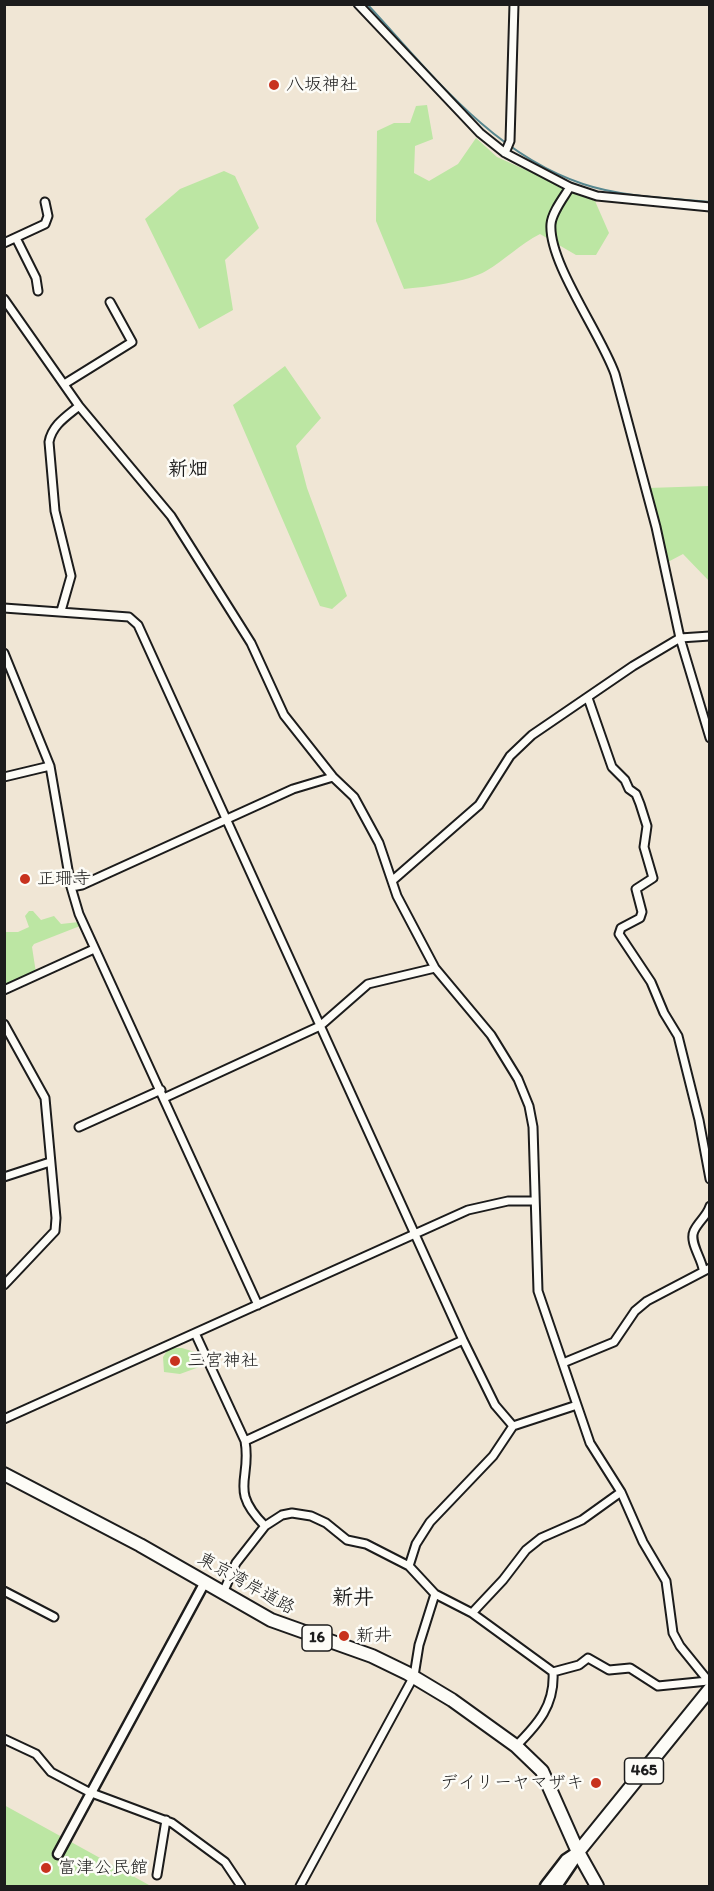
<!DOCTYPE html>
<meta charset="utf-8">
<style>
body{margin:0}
#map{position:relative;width:714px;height:1891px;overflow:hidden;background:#f0e6d5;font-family:Itim,sans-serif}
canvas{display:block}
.frame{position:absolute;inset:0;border:6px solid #1c1c1c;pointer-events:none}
</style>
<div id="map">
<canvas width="714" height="1891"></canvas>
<div class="frame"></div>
</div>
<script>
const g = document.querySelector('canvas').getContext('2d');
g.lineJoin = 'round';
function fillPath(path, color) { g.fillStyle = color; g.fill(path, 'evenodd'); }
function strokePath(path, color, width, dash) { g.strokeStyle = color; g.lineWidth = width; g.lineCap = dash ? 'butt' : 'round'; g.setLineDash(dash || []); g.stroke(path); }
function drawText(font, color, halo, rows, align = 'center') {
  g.font = font + ' Itim,"Klee One",sans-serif'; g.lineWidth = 5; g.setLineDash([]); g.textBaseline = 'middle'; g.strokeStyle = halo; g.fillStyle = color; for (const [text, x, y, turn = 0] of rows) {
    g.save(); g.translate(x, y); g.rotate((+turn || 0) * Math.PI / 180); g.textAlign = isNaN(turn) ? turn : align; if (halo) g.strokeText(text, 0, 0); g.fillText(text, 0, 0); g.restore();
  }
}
fillPath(new Path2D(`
 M427 105 433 139 415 146 414 173 429 181 458 164 476 138 497 157 595 201 609 233 596 255H576L540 234C520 244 505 260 486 271 468 282 425 287 404 289L376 221 377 131 394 123H410L416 106Z
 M224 171 235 176 259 228 225 260 233 310 199 329 145 219 180 189Z
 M285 366 321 418 296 446 307 488 347 596 332 609 320 606 233 405Z
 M709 486V581L683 554 666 563 648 488Z
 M29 911H33L41 920 54 916 61 924 79 922 80 926 34 944 32 947 36 973 30 981 5 989 4 932H18L29 927 25 916Z
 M169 1348H182L201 1354 202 1366 180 1374 164 1372 163 1357Z
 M4 1805 149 1885 151 1886H5Z`), '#bce6a3');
strokePath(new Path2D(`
 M367 4C430 72 492 154 583 184 622 197 668 198 710 202`), '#57878f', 2);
const minor = new Path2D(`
 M358 4 480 133 505 153 570 187 597 196 710 207
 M505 153 510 141 514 4
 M570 187C564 197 552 212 551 224 548 262 601 334 615 374L656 527 680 638 710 738
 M16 238 36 278 38 291
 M4 243 45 224 48 216 45 202
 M4 299 79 406 171 516 251 643 284 715 333 777 354 797 379 843 397 896 435 968 491 1035 518 1079 529 1106 533 1127 538 1291 590 1443 621 1492 643 1542 666 1581 673 1633 680 1646 710 1683
 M66 383 132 342 110 302
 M4 608 129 617 138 625 463 1340 495 1405 513 1426
 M61 611 71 576 55 511 49 442C52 425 67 416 79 406
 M4 653 50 766 71 887 79 914 258 1305
 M588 698 612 767 625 780 629 789 636 794 640 804 647 826 644 847 653 878 636 889 642 912 640 918 621 928 619 934 651 982 664 1013 678 1036 699 1120 710 1179
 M4 777 50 766
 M393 880 479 805 510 756 532 735 633 666 680 638 710 636
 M71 887 82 885 293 789 333 777
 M4 990 94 949
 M4 1024 45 1098 56 1218 55 1231 4 1285
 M164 1098 320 1026 368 984 435 968
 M79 1127 161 1090
 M4 1177 50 1162
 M703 1269C701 1257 689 1242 694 1231 698 1222 707 1216 710 1206
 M195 1333 245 1441C252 1480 228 1489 265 1526
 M563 1363 614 1342 635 1311 647 1301 710 1268
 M4 1419 468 1210 508 1201H533
 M245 1441 463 1340
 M409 1566 416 1544 430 1522 493 1456 513 1426 577 1405
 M4 1591 54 1617
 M223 1593 236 1563 265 1526 282 1515 292 1513 311 1516 326 1523 347 1540 366 1544 409 1566 435 1594 472 1613 553 1672 579 1665 588 1658 609 1670 630 1668 658 1686 708 1681
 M472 1613 503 1580 526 1550 541 1538 582 1520 621 1492
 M4 1739 36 1754 51 1772 89 1792 172 1823 225 1862 241 1886
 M516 1746C538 1724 555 1705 553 1672
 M157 1875 166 1820
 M300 1886 414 1676 419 1645 435 1594`);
const tertiary = new Path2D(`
 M58 1854 205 1582`);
const primary = new Path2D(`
 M546 1886 566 1860 578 1852
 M556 1886 577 1855`);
const trunk = new Path2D(`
 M4 1474 140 1545 271 1620 372 1656 407 1673 452 1700 516 1746 542 1771 578 1852 597 1886
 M578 1852 710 1689`);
strokePath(minor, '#1c1c1c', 11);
strokePath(tertiary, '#1c1c1c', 13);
strokePath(primary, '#1c1c1c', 15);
strokePath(trunk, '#1c1c1c', 16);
strokePath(minor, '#fdfcf7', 7);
strokePath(tertiary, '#fdfcf7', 8);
strokePath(primary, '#fdfcf7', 10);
strokePath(trunk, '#fdfcf7', 12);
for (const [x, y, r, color] of [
 [274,85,6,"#c8321e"],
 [25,879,6,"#c8321e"],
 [175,1361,6,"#c8321e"],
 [344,1636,6,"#c8321e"],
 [596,1783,6,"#c8321e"],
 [46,1868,6,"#c8321e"]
]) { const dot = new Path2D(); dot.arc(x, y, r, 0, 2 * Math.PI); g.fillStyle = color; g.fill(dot); strokePath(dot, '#fdfcf7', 2); }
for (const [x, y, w] of [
 [317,1638,30],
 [644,1771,39]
]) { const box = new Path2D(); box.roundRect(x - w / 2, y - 13, w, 26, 4.5); g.fillStyle = '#fdfcf7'; g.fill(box); strokePath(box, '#1c1c1c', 1.5); }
drawText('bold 16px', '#1c1c1c', null, [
 ["16",317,1638],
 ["465",644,1771]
]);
drawText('18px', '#1c1c1c', '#fdfcf7', [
 ["八坂神社",286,85],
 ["正珊寺",37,879],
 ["三宮神社",187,1361],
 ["新井",356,1636],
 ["デイリーヤマザキ",584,1783,"right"],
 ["富津公民館",58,1868]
], 'left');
drawText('18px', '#1c1c1c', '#fdfcf7', [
 ["東京湾岸道路",246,1584,29]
]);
drawText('bold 20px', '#1c1c1c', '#fdfcf7', [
 ["新畑",188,470]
]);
drawText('bold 21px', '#1c1c1c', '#fdfcf7', [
 ["新井",353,1599]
]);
</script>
